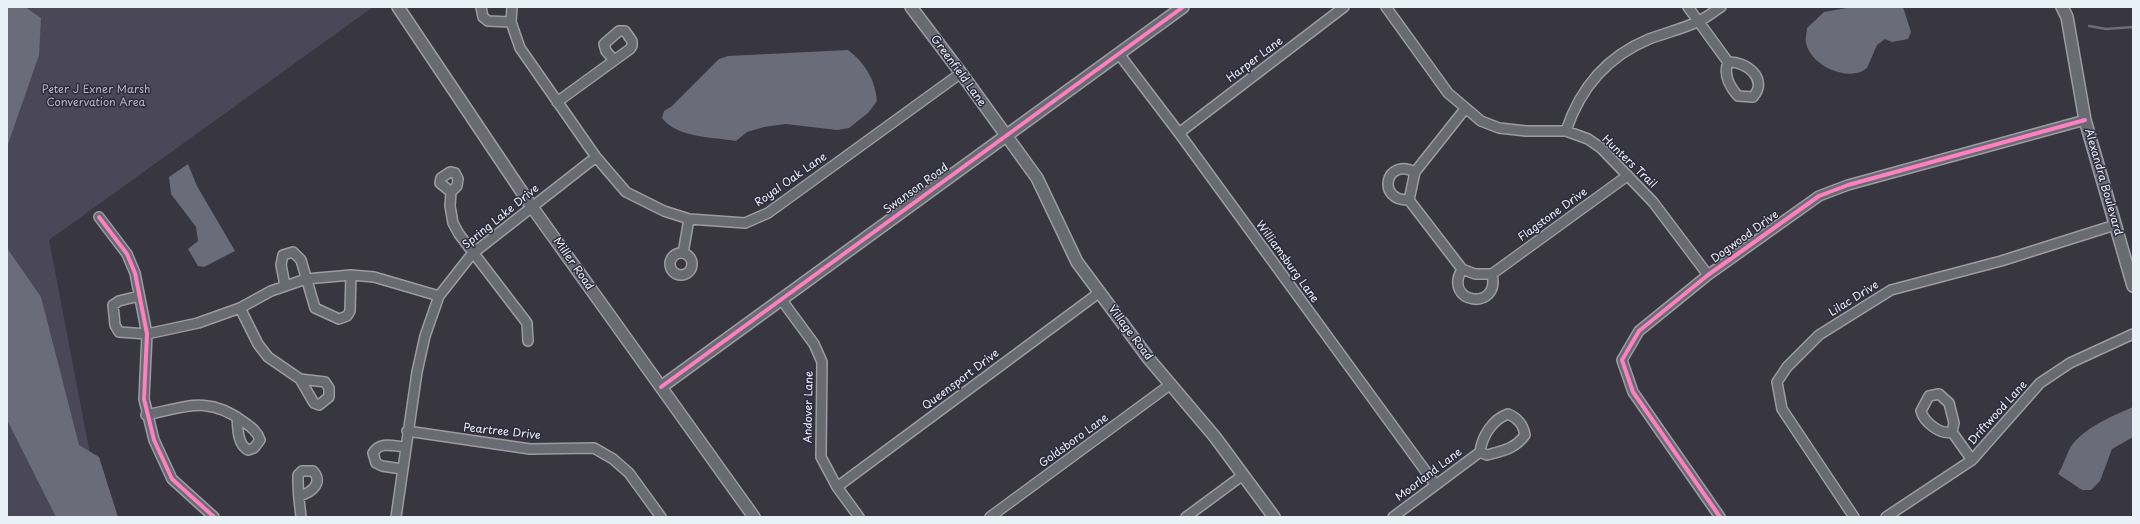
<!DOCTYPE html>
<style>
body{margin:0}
#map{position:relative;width:2140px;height:524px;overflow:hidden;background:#383640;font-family:"Playpen Sans",sans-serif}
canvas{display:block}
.frame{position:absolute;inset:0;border:8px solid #e8f1f8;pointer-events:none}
</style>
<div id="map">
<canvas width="2140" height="524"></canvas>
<div class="frame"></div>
</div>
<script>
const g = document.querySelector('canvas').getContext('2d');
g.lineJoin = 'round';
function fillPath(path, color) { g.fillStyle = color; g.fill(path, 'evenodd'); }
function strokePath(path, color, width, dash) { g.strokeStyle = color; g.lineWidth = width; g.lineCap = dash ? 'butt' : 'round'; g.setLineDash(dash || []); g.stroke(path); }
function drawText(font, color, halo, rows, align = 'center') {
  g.font = font + ' "Playpen Sans",sans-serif'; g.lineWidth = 3; g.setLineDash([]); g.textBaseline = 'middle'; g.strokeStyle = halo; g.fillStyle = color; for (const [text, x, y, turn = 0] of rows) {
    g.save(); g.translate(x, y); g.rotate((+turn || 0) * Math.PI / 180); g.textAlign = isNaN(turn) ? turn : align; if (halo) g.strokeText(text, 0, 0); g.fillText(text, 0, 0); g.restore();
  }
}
fillPath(new Path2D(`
 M7 7H373L49 240 102 517H7Z`), '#4a4858');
fillPath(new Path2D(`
 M7 7H25L41 18 39 55 7 147Z
 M1852 7H1903L1911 32 1908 39 1892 42 1885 39 1877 45 1867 68C1864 70 1860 73 1856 73 1837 77 1810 62 1806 43 1805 38 1807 32 1807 28L1824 12Z
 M848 50C865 63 875 79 877 101L868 113 849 128 837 130 786 124 764 127 747 132 736 141C713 137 677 138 662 118L664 111 672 106 719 59 728 56Z
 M188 164 197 186 235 251 204 267 198 266 188 249 198 241 196 227 171 194 169 177Z
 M7 248 41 297 79 445 99 457 118 517H56L7 420Z
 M2133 407V437L2112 449 2100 481 2091 490H2082L2058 474C2063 466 2066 456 2070 448 2083 428 2112 416 2133 407Z`), '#6b6c79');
strokePath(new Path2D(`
 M2089 26 2106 29 2133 27`), '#6b6c79', 2.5);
const minor = new Path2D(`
 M481 7 483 17 488 21 511 22
 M512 7 511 22 520 48 596 157 626 192 664 211 689 219 745 223 768 213 961 73
 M1386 7 1448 93 1481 121 1499 128 1526 131H1566L1588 139 1601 148 1653 202 1708 275
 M1688 7 1728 62C1746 61 1769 79 1753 97L1738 96C1729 86 1723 75 1728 62
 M1119 54 1179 133 1435 484
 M557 102 630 49 632 46V41L625 31H619L604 44 606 51 614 60
 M1465 109 1415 172 1409 200 1462 269 1475 274H1492L1627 176
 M1566 131C1580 88 1606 57 1649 39 1665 33 1682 29 1697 22 1706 18 1713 12 1721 7
 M1179 133 1344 7
 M451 192 440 183 441 178 450 172 455 173 458 179 457 186 451 192 450 206 453 223 459 234 527 323 528 341
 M1409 200C1376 201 1385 157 1415 172
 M99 217 127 254 135 273 147 334 144 399 154 440 172 479 214 517
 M670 264a11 11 0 1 1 22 0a11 11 0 1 1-22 0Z
 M683 253 689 219
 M1462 269C1442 304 1501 312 1492 274
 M285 285 281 265 283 255 293 252 301 260 315 308 339 319 347 316 350 311 351 275
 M139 296 119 301 113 305 115 325 119 332 147 334 198 323 240 308 271 291 306 279 351 275 374 277 439 296
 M781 299 814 344 822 362 821 457 837 487 859 517
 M240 308 258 344 268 357 300 379 314 403 319 405 329 397V388L325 382 300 379
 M146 415C186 407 208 395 244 422 251 427 257 431 260 440L254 448 248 450C237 444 238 428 237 417
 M407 431 530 449 594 448 613 459 629 473 661 517
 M1952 432C1940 435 1924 422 1921 411L1929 396 1939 394 1949 403 1954 423 1952 432 1972 460
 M402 469 382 466 376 463 373 453C380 441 393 446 405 447
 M837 487 1100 292
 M299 496C311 493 324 483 313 471H302L298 475C298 483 298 491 299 499L301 517
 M396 517 417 372 425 336 439 296 472 254 596 157
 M990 517 1171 384
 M1186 517 1243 475
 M1393 517 1480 452C1482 436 1493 419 1508 414 1518 418 1523 424 1525 435 1515 449 1502 451 1487 455L1480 452
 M1720 517 1633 392 1622 360 1639 331 1708 275 1819 196 1848 185 2085 120
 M1854 517 1782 409 1777 382 1787 367 1819 335 1891 290 2001 261 2115 225
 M1886 517 1972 460 2040 383 2070 363 2133 334`);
const tertiary = new Path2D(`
 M398 7 532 207 754 517
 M911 7 961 73 1037 178 1077 262 1149 359 1215 437 1274 517
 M2062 7 2067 17 2085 120 2133 286
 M661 387 1183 7`);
strokePath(minor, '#9c9ca2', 12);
strokePath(tertiary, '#9c9ca2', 14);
strokePath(minor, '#696b72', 9);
strokePath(tertiary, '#696b72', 11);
strokePath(new Path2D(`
 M99 217 127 254 135 273 147 334 144 399 154 440 172 479 214 517
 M661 387 1183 7
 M1720 517 1633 392 1622 360 1639 331 1708 275 1819 196 1848 185 2085 120`), '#ff80c0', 4);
drawText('11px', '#e8f1f8', '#2f2a3d', [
 ["Harper Lane",1255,60,-37],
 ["Greenfield Lane",958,71,54],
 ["Hunters Trail",1629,162,44],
 ["Royal Oak Lane",791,180,-35],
 ["Alexandra Boulevard",2103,182,74],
 ["Swanson Road",916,189,-36],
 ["Flagstone Drive",1553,215,-36],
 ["Spring Lake Drive",501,217,-39],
 ["Dogwood Drive",1745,237,-36],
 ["Williamsburg Lane",1287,262,54],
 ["Miller Road",573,264,55],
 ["Lilac Drive",1854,299,-32],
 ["Village Road",1130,333,53],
 ["Queensport Drive",961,380,-37],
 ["Andover Lane",809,407,-89],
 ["Driftwood Lane",1998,413,-48],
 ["Peartree Drive",502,432,6],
 ["Goldsboro Lane",1074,441,-36],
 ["Moorland Lane",1429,475,-37]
]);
drawText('11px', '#b2b7c1', '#2f2a3d', [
 ["Peter J Exner Marsh",96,90],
 ["Convervation Area",96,103]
]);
</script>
